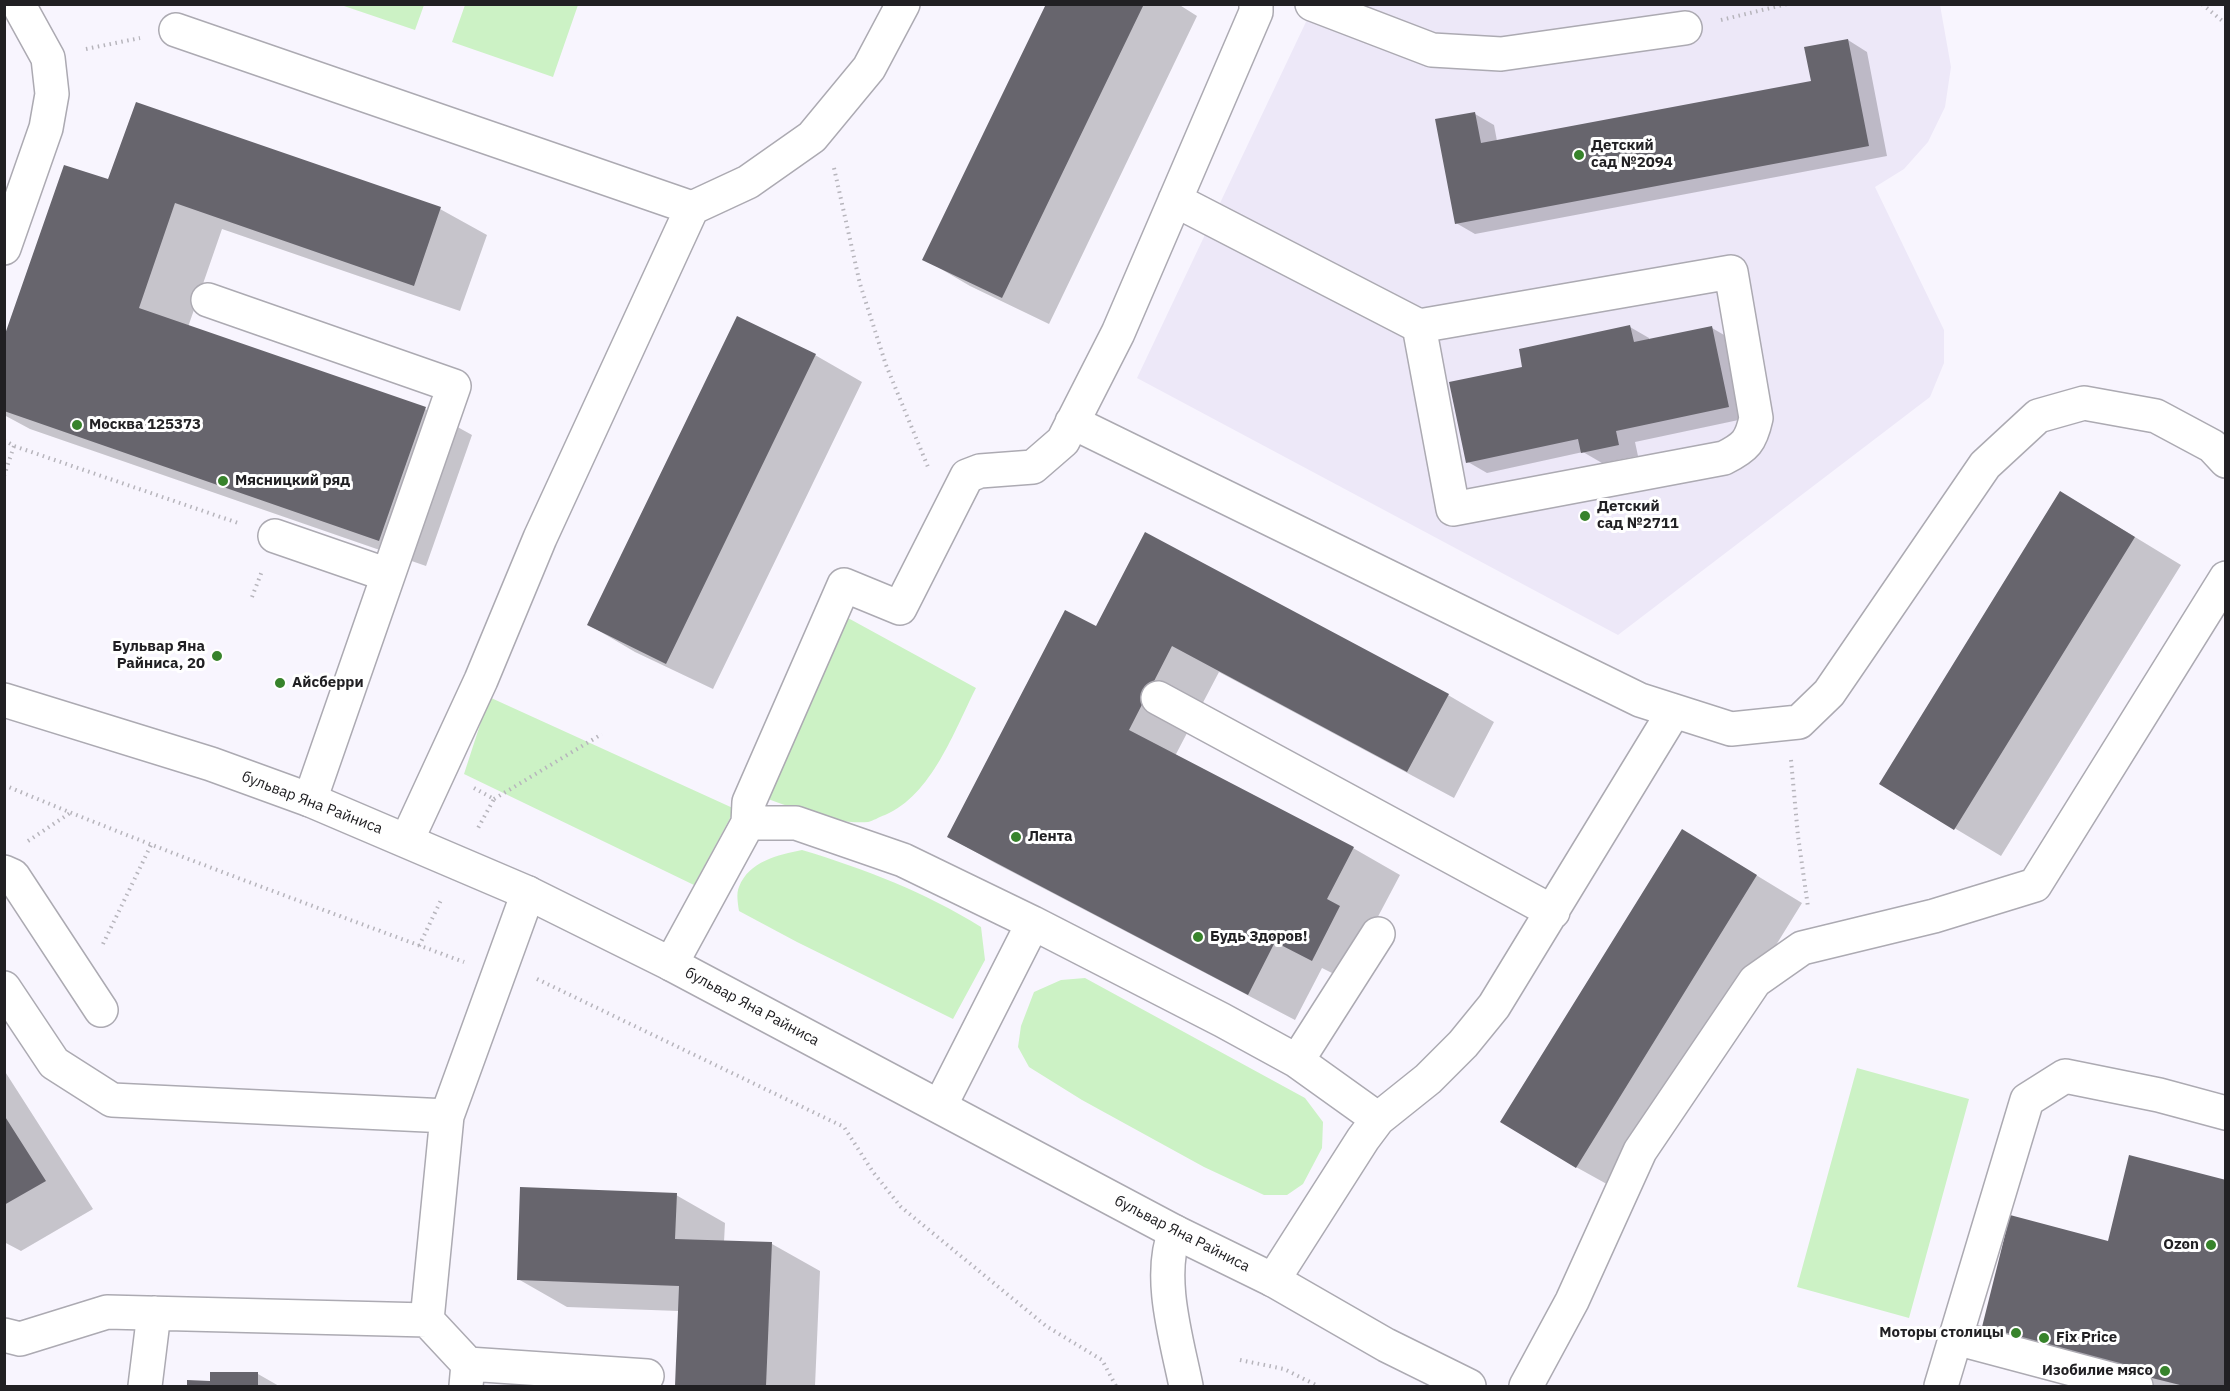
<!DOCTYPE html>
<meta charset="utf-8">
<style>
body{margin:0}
#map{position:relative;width:2230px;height:1391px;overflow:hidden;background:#f8f5fe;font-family:"IBM Plex Sans",sans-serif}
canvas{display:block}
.frame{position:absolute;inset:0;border:6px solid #212023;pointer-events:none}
</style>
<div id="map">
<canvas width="2230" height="1391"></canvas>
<div class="frame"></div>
</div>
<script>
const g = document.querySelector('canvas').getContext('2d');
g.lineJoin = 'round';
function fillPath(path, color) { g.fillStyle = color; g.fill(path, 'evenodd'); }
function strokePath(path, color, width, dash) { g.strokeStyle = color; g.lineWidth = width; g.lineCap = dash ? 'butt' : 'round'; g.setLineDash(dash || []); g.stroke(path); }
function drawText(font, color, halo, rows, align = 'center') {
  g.font = font + ' "IBM Plex Sans",sans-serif'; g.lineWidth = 6; g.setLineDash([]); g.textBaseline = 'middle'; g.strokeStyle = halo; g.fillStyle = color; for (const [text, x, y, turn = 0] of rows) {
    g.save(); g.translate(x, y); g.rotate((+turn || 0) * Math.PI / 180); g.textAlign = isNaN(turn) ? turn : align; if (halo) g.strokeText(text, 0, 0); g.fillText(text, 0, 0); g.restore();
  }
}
fillPath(new Path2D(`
 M1314 5H1940L1951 67 1945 107 1928 142 1904 169 1875 187 1944 330V363L1930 397 1618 635 1137 378Z`), '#ede8f8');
fillPath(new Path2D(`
 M341 5 424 4V5L415 30Z
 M465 5H578L553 77 452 42Z
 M848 618 976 688C954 731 932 795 885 815 879 817 873 821 868 822 837 825 794 808 765 798Z
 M489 697 735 809 694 885 464 774Z
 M802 850C865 869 925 892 981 927L985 960 953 1019 797 942 739 911C738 904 736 893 739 887 749 861 778 855 802 850Z
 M1085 978 1305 1098 1323 1122 1322 1148 1303 1184 1287 1195H1264L1204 1167 1082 1100 1029 1067 1018 1047 1021 1026 1034 992 1061 980Z
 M1857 1068 1969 1099 1909 1318 1797 1287Z`), '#ccf2c5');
fillPath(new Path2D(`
 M1048 4H1178L1197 16 1049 324 970 286 924 259Z
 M1848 40 1867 52 1887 156 1475 234 1456 223 1475 114 1494 125 1497 141 1813 82Z
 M109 181 440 209 487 235 460 311 222 229 188 327 425 409 472 435 426 566 30 429 4 415V341Z
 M737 318 815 355 862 382 713 689 635 652 589 625Z
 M1630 327 1649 338V341L1712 328 1731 339 1748 418 1635 442 1638 456 1602 463 1583 452 1487 473 1468 462 1524 368Z
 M2107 520 2181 565 2001 856 1881 784Z
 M1096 628 1448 695 1494 722 1454 798 1219 672 1175 756 1353 848 1400 875 1373 926 1358 986 1322 968 1295 1020 995 863 949 837Z
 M1728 858 1802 903 1623 1193 1576 1167Z
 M4 1070 93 1209 21 1251 4 1242Z
 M2226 1181V1386H2129L2109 1242Z
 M676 1195 725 1223 724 1242 772 1244 820 1271 815 1386H676L679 1311 567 1307 518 1279Z
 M258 1374 279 1386H293H188V1382L211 1383Z`), '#0003');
fillPath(new Path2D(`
 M1046 4H1144L1002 298 922 260Z
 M1848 39 1869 146 1455 224 1435 119 1475 112 1481 143 1811 81 1804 47Z
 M136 102 441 207 414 286 175 203 139 308 426 407 379 541 4 411V337L64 165 108 179Z
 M737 316 816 354 666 664 587 625Z
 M1630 325 1634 342 1712 326 1729 407 1616 431 1619 445 1581 453 1578 439 1466 463 1449 382 1522 367 1519 349Z
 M2060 491 2135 537 1954 830 1879 784Z
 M1145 532 1449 694 1407 772 1172 646 1129 730 1354 847 1327 899 1340 906 1312 961 1275 942 1248 995 947 837 1065 610 1096 626Z
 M1682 829 1757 875 1576 1168 1500 1122Z
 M4 1115 46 1181 4 1205Z
 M2129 1155 2226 1180 2224 1386H2184L1980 1335 2010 1215 2108 1241Z
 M520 1187 677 1193 675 1239 772 1242 766 1386H675L679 1286 517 1280Z
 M210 1372H258V1386H187V1380L210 1381Z`), '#67656d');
const minor = new Path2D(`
 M1312 4 1432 50 1501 54 1685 28
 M176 30 692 208 540 538 481 680 407 840
 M1175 200 1419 326 1453 509 1724 458C1746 447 1751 441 1756 418L1731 272 1419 326
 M692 208 748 182 812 137 869 68 903 4
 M4 248 46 128 52 94 48 58 21 9
 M208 300 454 386 310 800
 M1072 422 1640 700 1731 729 1799 722 1829 693 1985 465 2038 416 2084 403 2156 416 2212 446 2226 461
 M275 536 388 575
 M1158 698 1553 912
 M748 823 749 802 844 585 900 608 967 476 980 471 1033 467 1063 441 1118 333 1256 12V4
 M4 872 13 876 101 1010
 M671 964 748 823H796L903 860 1033 923 1222 1020 1297 1061 1378 1119 1363 1139 1273 1280
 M4 988 54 1063 112 1100 447 1116
 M1297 1061 1378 934
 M940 1106 1033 923
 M1378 1119 1428 1079 1463 1044 1494 1006 1674 711
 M1175 1232C1157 1276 1177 1341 1186 1386
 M4 1335 20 1339 107 1312 427 1320
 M1956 1338 2136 1386
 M468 1364 647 1376
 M145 1386 154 1313
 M466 1386 468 1364 427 1320 447 1116 528 893
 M1526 1386 1572 1301 1640 1151 1755 981 1802 948 1934 916 2035 885 2226 578
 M1941 1386 2027 1100 2065 1076 2159 1095 2226 1113`);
const major = new Path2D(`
 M4 700 211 764 310 800 528 893 671 964 1175 1232 1273 1280 1386 1345 1469 1386`);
strokePath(minor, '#acaab2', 36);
strokePath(major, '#acaab2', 36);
strokePath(new Path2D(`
 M2202 4 2226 24
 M1721 20 1787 4
 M86 49 140 38
 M834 168 860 284 886 365 928 467
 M4 440 14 446 241 524
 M4 476 14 446
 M252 597 262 571
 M1791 760 1798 836 1808 907
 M4 785C156 849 310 905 464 962
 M474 788 494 799 477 830
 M494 799 602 734
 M28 841 70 813
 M103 944 151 845
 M419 946 442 898
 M537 979 844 1127 873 1172 901 1207 1046 1326 1102 1360 1116 1386
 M1240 1360 1284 1369 1318 1386
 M1886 1386V1385`), '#b7b5bc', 4, [1.5, 4.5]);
strokePath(minor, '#fff', 33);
strokePath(major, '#fff', 33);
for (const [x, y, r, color] of [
 [1579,155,6,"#37832b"],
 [77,425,6,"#37832b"],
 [223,481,6,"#37832b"],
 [1585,516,6,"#37832b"],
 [217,656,6,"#37832b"],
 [280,683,6,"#37832b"],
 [1016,837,6,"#37832b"],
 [1198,937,6,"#37832b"],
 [2211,1245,6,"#37832b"],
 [2016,1333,6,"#37832b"],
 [2044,1338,6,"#37832b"],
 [2165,1371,6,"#37832b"]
]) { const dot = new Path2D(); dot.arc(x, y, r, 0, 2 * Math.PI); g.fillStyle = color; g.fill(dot); strokePath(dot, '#fff', 2); }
drawText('bold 15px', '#212023', '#fff', [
 ["Детский",1591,146],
 ["сад №2094",1591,163],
 ["Москва 125373",89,425],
 ["Мясницкий ряд",235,481],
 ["Детский",1597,507],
 ["сад №2711",1597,524],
 ["Бульвар Яна",205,647,"right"],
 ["Райниса, 20",205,664,"right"],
 ["Айсберри",292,683],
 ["Лента",1028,837],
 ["Будь Здоров!",1210,937],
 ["Ozon",2199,1245,"right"],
 ["Моторы столицы",2004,1333,"right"],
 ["Fix Price",2056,1338],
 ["Изобилие мясо",2153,1371,"right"]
], 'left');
drawText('15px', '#212023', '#fff', [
 ["бульвар Яна Райниса",312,803,21],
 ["бульвар Яна Райниса",752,1007,28],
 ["бульвар Яна Райниса",1182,1234,27]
]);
</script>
